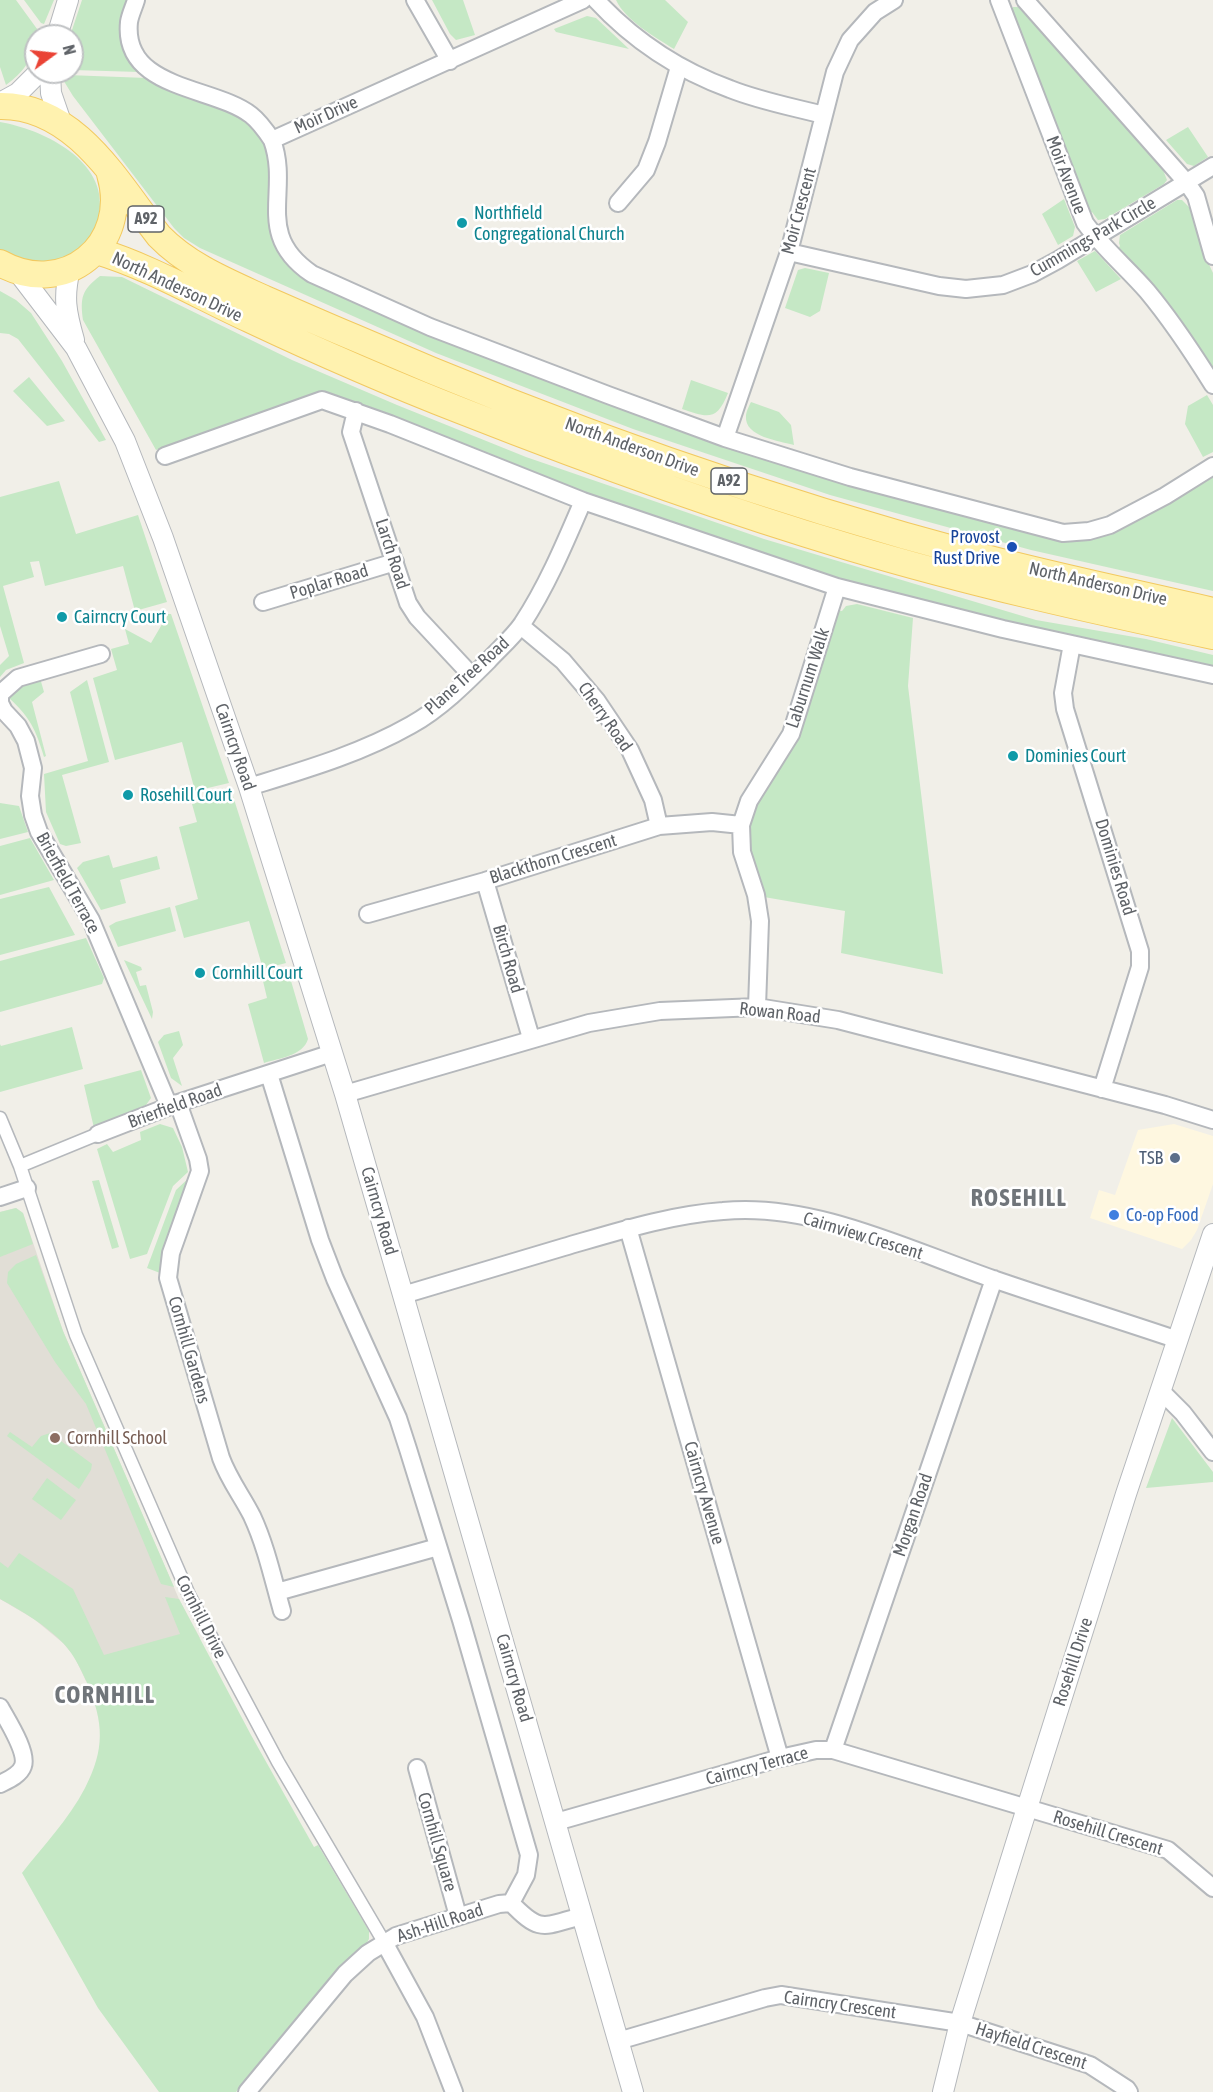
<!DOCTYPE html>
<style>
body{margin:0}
#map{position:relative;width:1213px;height:2092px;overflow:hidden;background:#f1efe8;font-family:"Asap Condensed",sans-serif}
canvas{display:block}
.north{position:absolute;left:24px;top:24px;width:60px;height:60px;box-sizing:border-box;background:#fff;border:2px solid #bfc1c3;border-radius:50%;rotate:75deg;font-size:16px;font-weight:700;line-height:24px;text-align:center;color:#5f6368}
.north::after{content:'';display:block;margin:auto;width:21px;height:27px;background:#ea4335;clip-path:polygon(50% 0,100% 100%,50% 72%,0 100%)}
</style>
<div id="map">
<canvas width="1213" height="2092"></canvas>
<div class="north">N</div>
</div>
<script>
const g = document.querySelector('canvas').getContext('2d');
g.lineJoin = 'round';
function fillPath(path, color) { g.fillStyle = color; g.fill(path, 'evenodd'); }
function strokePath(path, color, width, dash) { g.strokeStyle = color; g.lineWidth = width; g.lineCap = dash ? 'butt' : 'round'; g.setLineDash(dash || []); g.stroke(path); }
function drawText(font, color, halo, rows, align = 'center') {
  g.font = font + ' "Asap Condensed",sans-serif'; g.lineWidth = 5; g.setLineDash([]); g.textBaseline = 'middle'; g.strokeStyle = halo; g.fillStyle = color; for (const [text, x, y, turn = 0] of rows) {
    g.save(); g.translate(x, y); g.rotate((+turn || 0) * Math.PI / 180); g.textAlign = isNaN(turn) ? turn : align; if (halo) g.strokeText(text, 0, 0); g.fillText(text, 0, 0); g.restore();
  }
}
fillPath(new Path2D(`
 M1174 1124 1213 1136V1184L1197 1230 1191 1240 1182 1249 1090 1218 1099 1190 1115 1195 1138 1130Z`), '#fef7e0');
fillPath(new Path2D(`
 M16 1208 23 1213 63 1331 179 1599 200 1638 86 1681 74 1656 63 1643 34 1619 0 1599V1212Z`), '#e1ded6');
fillPath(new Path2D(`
 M0 0H16L40 33 39 36H36C36 56 22 74 6 85L0 67Z
 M24 0H54L44 24 41 23Z
 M82 0H129L126 51 140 72 72 70V36H70Z
 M432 0H463L475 35 456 40 450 34Z
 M616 0H665L688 22 674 49C655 37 626 21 616 0Z
 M1013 7H1018L1159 158 1166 168 1163 170 1167 180 1164 184 1105 219 1098 220 1092 212 1087 215 1011 11Z
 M587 16 596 18 629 49 556 32 554 29Z
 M67 75 147 78 166 88 227 108 246 120 262 135 268 152 271 169 269 220 272 237 290 267 308 280 513 369 722 445 849 484 1024 532 1064 541 1213 474V591L1031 550 830 495 633 429 436 353 200 248 184 238 174 228 73 96 62 78Z
 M0 122C41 129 103 158 100 207 99 224 91 239 77 250 67 259 49 266 35 264 23 263 11 256 0 252Z
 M1188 127 1208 157 1194 166 1187 164 1166 140Z
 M1064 199 1075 227 1073 236 1058 245 1042 214Z
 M1177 200H1182L1189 207H1191L1205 256 1213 273V373L1118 249 1120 246 1119 243 1120 235Z
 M1095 251 1121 279 1096 292 1077 261Z
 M805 268 829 273 820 311 810 317 785 308 798 270Z
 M100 276 122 277 292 360 397 405 526 457 764 539 1036 620 1146 639 1213 655V669L1023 628 842 581 552 483 321 391 156 450 83 320C80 297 82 290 100 276Z
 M0 291 16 300 31 313 62 361 106 440 99 442 18 339 9 334 0 333Z
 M29 377 65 421 47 426 13 391Z
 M691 380 728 393C717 421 708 418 682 409Z
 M1207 395 1213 405V452L1203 457 1185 424 1188 406Z
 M751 402 779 412 791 425 794 445C780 441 744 437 746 416 746 412 749 406 751 402Z
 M59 481 76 534 138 515 167 602 135 611 123 566 45 586 39 561 30 562 34 577 3 586 24 663 6 670 0 677V665L9 656 0 626V497Z
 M857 604 913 618 908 686 943 974 841 953 845 911 764 897 750 854 749 827 757 803 799 736 822 667 837 610 842 611 846 606Z
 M168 614H171L229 783 195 791 182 742 115 760 93 678 117 670 111 649 129 644 125 629 151 643Z
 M40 678 44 692 32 702 46 756 44 757C36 730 30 717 9 698 16 685 27 683 40 678Z
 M87 680 109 762 62 775 81 843 66 846 60 844 46 812 44 774 88 761 70 692Z
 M232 793 286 963 263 969 249 921 184 938 175 906 198 899 179 827 197 822 192 804Z
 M0 803 19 806 28 832 0 839Z
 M30 838 54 880 0 895V846Z
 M109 855 113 868 157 856 160 869 120 880 126 903 101 910 77 868 83 862Z
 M49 887 75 935 0 955V899Z
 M170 907 176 931 118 947 109 926 116 922Z
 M86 938 104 978 102 984 0 1012V961Z
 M124 960 141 967 142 970 136 972 140 986 146 985 153 1012 152 1019Z
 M289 974 308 1039C303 1056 279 1058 264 1063L248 1004 267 998 263 981Z
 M72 1027 83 1069 0 1092V1044L1 1046Z
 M179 1031 183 1045 173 1058 182 1086 171 1078 158 1042 164 1035Z
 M141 1070 151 1098 146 1105 94 1128 84 1085Z
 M160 1124 173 1128 182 1147 188 1172 173 1186 147 1254 130 1259 97 1149 107 1144 113 1152 141 1140 140 1132Z
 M192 1175 160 1265V1273L147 1268 176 1190Z
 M99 1180 119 1247 112 1249 92 1181Z
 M16 1208 23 1213 33 1244 0 1257V1212Z
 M36 1255 63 1331 174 1587 161 1584 86 1404 55 1362 7 1283 8 1272 16 1264Z
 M1172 1418 1213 1472V1482L1146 1488Z
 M10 1432 32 1447 41 1436 50 1433 92 1464 91 1470 79 1489 7 1436Z
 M47 1478 76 1500 61 1520 32 1499Z
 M19 1553 73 1589 104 1655 180 1634 165 1597 179 1599 251 1735 314 1847 318 1845 369 1931V1939L364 1948 334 1974 236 2092H159L98 2008 22 1873C43 1846 69 1819 85 1788 105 1749 104 1723 87 1683 81 1669 74 1655 64 1644 46 1625 22 1611 0 1599V1562L8 1568Z`), '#c5e8c5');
const pedestrian = new Path2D(`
 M0 1118 20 1166 76 1335 189 1595 278 1762 384 1942
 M20 1166 98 1134`);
const minor = new Path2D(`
 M136 0C134 7 130 15 129 22 122 90 214 86 251 115 260 122 266 131 272 140L583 0
 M415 0 450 61
 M596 0C634 41 678 70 730 89 760 101 793 107 823 115
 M999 0 1085 223C1103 248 1127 268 1147 291 1172 321 1193 353 1213 385
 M1025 0 1187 183 1196 196 1213 256
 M272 140C291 192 253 234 312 274L430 327 608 395 725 438 850 477 1063 533 1089 531 1110 525 1165 496 1213 466
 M618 203 646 170 657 142 679 67
 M789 252 939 286 966 289 1003 285 1032 274 1058 260 1213 166
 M356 411 351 432 408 603 417 617 472 676
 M725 438 789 252 835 72 850 40 875 12 894 0
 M165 456 322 400 390 424 583 501 837 587 1003 629 1213 675
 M263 602 395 562
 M521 626 563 661 597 701 630 750 653 800 659 826
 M1072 644 1063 693 1065 709 1140 951V967L1102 1089
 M101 654 18 678 0 694V703L4 711 18 726 26 741 33 768 30 796 33 815 39 832 91 920 169 1106
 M249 787C304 770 360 754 411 725 440 709 465 684 488 661 499 649 513 637 522 624 547 586 565 543 583 501
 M485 881 531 1038
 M368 914 485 881 659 826 712 822 741 825
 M757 1007 760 921 756 895 742 852 741 825 749 801 791 734 837 587
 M269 1074 320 1240 335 1279 398 1418 408 1449 461 1620 529 1855 526 1875 511 1903
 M345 1094 589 1023 660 1011 757 1007 838 1020 1165 1105 1213 1120
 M178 1103 198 1159 200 1171 171 1253 168 1278 221 1458C229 1480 242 1496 252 1516 266 1546 273 1579 282 1611
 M98 1134 178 1103 332 1053
 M0 1197 27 1188
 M628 1228 780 1758
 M403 1295C457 1279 510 1263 564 1247 616 1232 668 1215 723 1211 813 1202 909 1250 993 1279 1054 1300 1116 1319 1178 1340
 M1161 1391 1183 1413 1213 1452
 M277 1592 438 1547
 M0 1707C7 1720 28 1752 23 1766 20 1775 8 1780 0 1784
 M833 1750 994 1279
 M417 1768 458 1916
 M556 1822 780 1758 816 1750H833L1168 1850 1213 1888
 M384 1942 425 2017 454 2092
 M618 2041 765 1998 781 1995 960 2023 1090 2065 1127 2089 1129 2092
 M247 2092 345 1974 368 1953 396 1936 499 1904 511 1903C541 1934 543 1926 582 1916`);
const tertiary = new Path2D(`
 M57 36 68 0
 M50 72 51 93 62 125
 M0 103 18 93 39 72
 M70 269C63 297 66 312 74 340
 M18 272 76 348 125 441 163 538 249 787 345 1094 633 2092
 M943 2092 960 2023 1027 1808 1126 1494 1213 1234`);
const primary = new Path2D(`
 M0 106C76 105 118 184 159 236 188 266 228 282 265 299 295 312 324 325 353 337 557 426 767 500 982 557 1058 577 1136 593 1213 611
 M97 251C150 267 199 296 249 319 319 352 390 383 462 411 589 461 718 508 849 547 969 583 1091 610 1213 636
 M0 263C64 299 131 245 110 174`);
strokePath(pedestrian, '#b5b8bc', 15);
strokePath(minor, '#b5b8bc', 20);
strokePath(tertiary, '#b5b8bc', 22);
strokePath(primary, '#f2c960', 28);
strokePath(pedestrian, '#fff', 12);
strokePath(minor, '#fff', 16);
strokePath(tertiary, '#fff', 20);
strokePath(primary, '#fff2af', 26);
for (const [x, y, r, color] of [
 [462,223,6,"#0f9aa8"],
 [1012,547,6,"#1a4fb4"],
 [62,617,6,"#0f9aa8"],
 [1013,756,6,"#0f9aa8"],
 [128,795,6,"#0f9aa8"],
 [200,973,6,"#0f9aa8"],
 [1175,1158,6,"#5c6f8a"],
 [1114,1215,6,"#3f7fe0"],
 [55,1438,6,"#8d6e63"]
]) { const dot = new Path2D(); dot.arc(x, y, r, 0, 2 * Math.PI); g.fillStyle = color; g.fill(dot); strokePath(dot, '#fff', 2); }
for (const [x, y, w] of [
 [146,219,36],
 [729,481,36]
]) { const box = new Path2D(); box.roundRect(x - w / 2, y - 13, w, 26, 4.5); g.fillStyle = '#fff'; g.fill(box); strokePath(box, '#5f6368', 1.5); }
drawText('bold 16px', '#5f6368', null, [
 ["A92",146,219],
 ["A92",729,481]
]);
drawText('18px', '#5f6368', '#fff', [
 ["Moir Drive",326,115,-24],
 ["Moir Avenue",1066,175,69],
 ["Moir Crescent",799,211,-75],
 ["Cummings Park Circle",1093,237,-30],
 ["North Anderson Drive",177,287,25],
 ["North Anderson Drive",632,447,20],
 ["Larch Road",392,554,72],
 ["Poplar Road",329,582,-17],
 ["North Anderson Drive",1098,584,13],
 ["Plane Tree Road",467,676,-42],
 ["Laburnum Walk",808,678,-72],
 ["Cherry Road",605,717,55],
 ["Cairncry Road",235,747,71],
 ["Blackthorn Crescent",553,859,-17],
 ["Dominies Road",1115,867,73],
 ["Brierfield Terrace",68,883,61],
 ["Birch Road",508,959,74],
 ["Rowan Road",780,1013,6],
 ["Brierfield Road",175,1106,-20],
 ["Cairncry Road",379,1211,74],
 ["Cairnview Crescent",863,1236,17],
 ["Cornhill Gardens",189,1350,74],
 ["Cairncry Avenue",704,1493,74],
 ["Morgan Road",913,1515,-71],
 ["Cornhill Drive",201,1617,63],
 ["Rosehill Drive",1073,1662,-72],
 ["Cairncry Road",514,1678,74],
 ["Cairncry Terrace",757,1766,-15],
 ["Rosehill Crescent",1108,1833,17],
 ["Cornhill Square",437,1842,74],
 ["Ash-Hill Road",440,1923,-18],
 ["Cairncry Crescent",840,2005,8],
 ["Hayfield Crescent",1031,2046,18]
]);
drawText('18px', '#0d838f', '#fff', [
 ["Northfield",474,213],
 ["Congregational Church",474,234],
 ["Cairncry Court",74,617],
 ["Dominies Court",1025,756],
 ["Rosehill Court",140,795],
 ["Cornhill Court",212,973]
], 'left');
drawText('18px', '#164399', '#fff', [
 ["Provost",1000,537],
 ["Rust Drive",1000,558]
], 'right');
drawText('18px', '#4e5e75', '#fff', [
 ["TSB",1163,1158]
], 'right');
drawText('18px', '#366cbe', '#fff', [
 ["Co-op Food",1126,1215]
], 'left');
drawText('18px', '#785e54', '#fff', [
 ["Cornhill School",67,1438]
], 'left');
g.letterSpacing = '1.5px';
drawText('bold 24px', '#70757a', '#fff', [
 ["ROSEHILL",1019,1198],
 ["CORNHILL",105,1695]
]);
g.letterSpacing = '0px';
</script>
